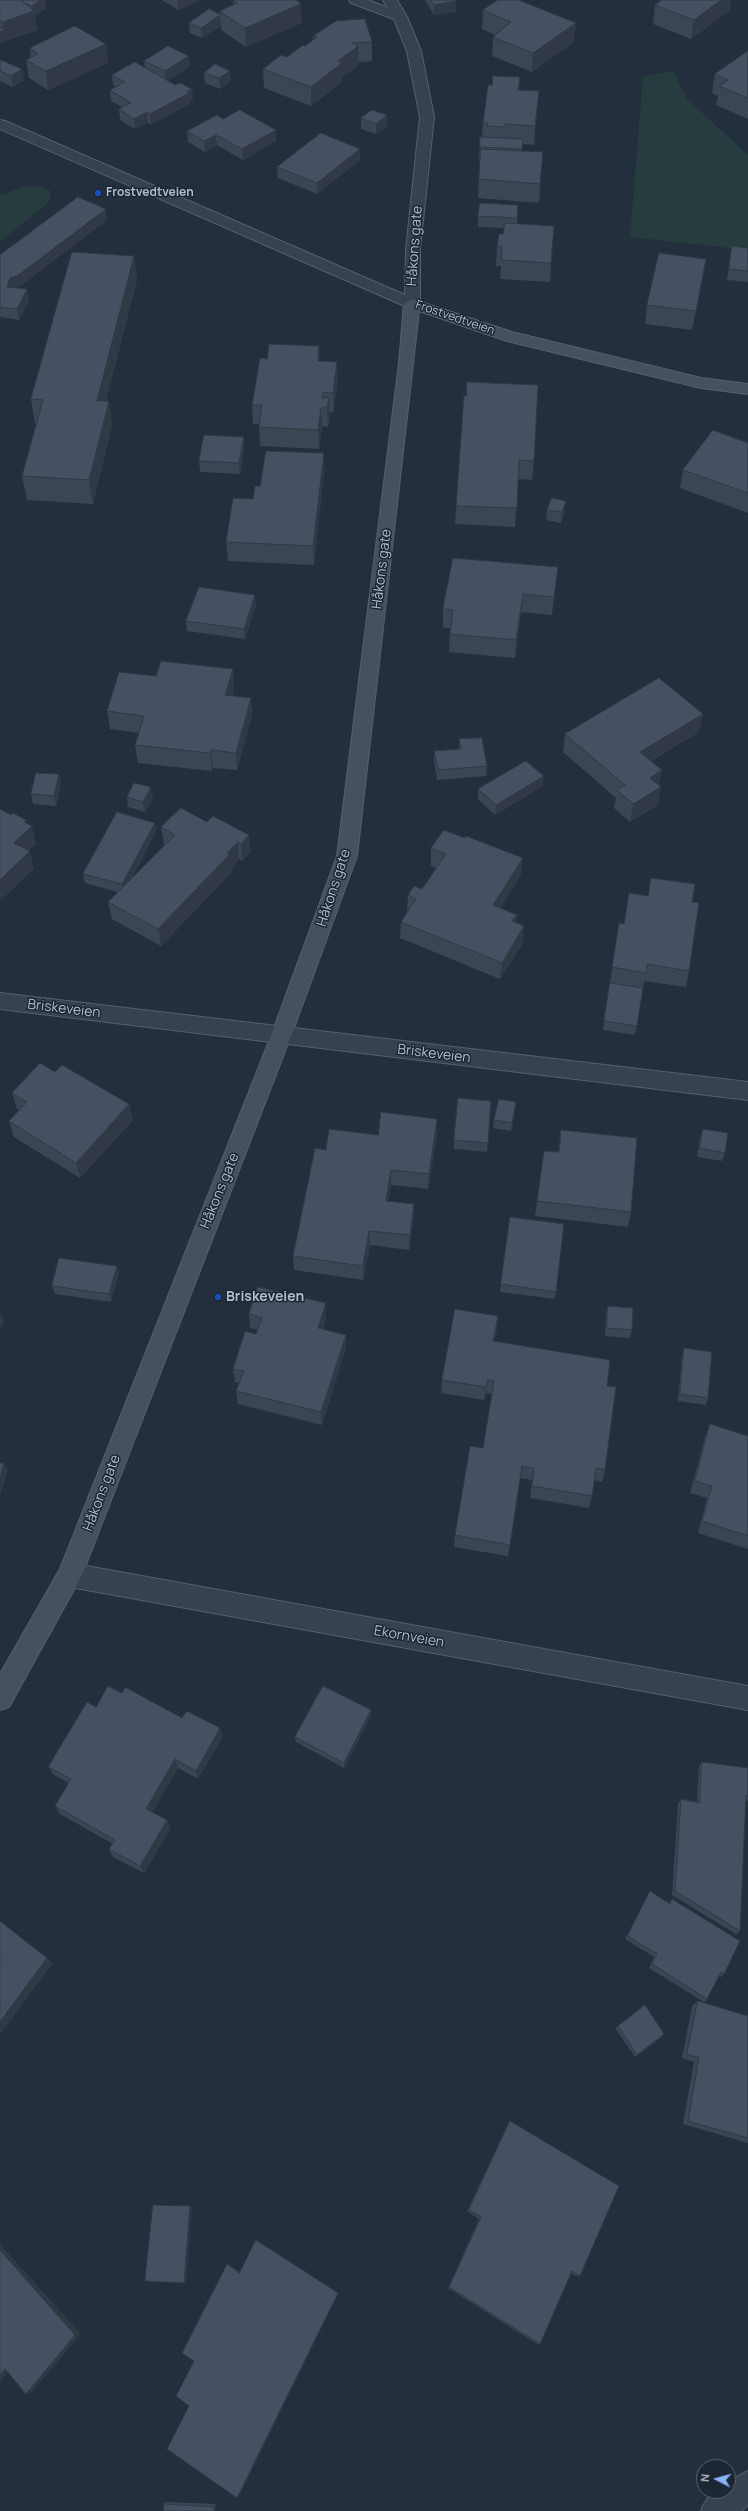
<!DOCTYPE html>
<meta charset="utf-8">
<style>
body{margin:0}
#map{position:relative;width:748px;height:2511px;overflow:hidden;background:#242f3e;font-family:Manrope,sans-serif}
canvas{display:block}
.north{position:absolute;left:696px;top:2459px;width:40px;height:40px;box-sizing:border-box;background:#1d2633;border:1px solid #59626f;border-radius:50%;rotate:276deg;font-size:11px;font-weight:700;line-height:16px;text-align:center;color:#b4bcc9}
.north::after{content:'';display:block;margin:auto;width:14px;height:18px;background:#8ab4f8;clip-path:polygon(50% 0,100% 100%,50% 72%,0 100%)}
</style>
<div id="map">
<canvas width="748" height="2511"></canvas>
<div class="north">N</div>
</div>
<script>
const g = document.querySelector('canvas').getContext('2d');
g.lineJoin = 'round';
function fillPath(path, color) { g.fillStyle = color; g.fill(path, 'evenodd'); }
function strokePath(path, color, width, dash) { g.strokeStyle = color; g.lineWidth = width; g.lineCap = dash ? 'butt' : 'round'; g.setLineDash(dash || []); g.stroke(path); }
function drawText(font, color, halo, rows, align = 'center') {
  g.font = font + ' Manrope,sans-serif'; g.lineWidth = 3; g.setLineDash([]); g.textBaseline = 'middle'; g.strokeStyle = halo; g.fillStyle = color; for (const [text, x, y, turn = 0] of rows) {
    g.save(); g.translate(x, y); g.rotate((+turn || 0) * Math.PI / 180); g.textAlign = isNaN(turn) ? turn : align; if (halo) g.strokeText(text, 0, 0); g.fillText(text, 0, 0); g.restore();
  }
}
fillPath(new Path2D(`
 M673 71 687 99 748 155V250L630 237 643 77Z
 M25 187H42L51 191 49 202 0 242V195Z`), '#263c3f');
const street = new Path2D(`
 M349 0H368L388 8 383 0H397L407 17 421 51 434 117 420 249V304L417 307H407L0 129V120L5 121 405 295 406 249 420 117 407 51 394 19 351 3Z
 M0 993 748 1082V1100L0 1009Z
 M70 1563 748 1686V1710L70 1587 61 1583 58 1575 61 1567Z
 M748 2471V2505L741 2511H701C706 2497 713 2491 728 2491V2482Z`);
const secondary = new Path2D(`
 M412 299 512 332 701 378 748 384V394L701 388 507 341 419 311 357 856 291 1036 82 1575 9 1707 0 1710V1674L60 1569 271 1036 337 856 399 363 404 304Z`);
strokePath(street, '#565f6c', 2);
strokePath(secondary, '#565f6c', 2);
fillPath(street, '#38414e');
fillPath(secondary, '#465061');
fillPath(new Path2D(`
 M0 0H45L46 8 35 16 37 30 0 43Z
 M162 0H202L178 10Z
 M425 0H456V12L434 15Z
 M233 1 302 23 246 47 221 30V26L202 38 190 33 189 23 220 14V11L233 5Z
 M655 5 730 10 691 39 653 24Z
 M483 10 574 42 532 72 492 56 493 37 495 35 482 29Z
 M313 36 372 42V61L359 62V65L342 77V82L311 106 264 88 263 69 287 57 305 46 313 40Z
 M106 44 108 63 48 90 29 78 26 60 31 57 30 48Z
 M748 51V119L716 105 718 96 712 93 715 74Z
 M0 61 22 69 24 80 13 87 0 81Z
 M144 61 190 66 168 81 175 85 192 89 193 100 190 101V104L151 124 148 123 135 129 120 120 119 109 122 107 111 101 110 90 116 87 113 85 112 75 145 68Z
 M204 73 231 81 220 89 205 83Z
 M520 77 519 90 537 110 534 145 522 144V151L543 152 539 203 478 198 480 158H479L480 137H482L483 123 492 85Z
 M361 118 387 126 376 134 361 129Z
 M223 119 276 141 243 160 217 145 205 152 188 142 187 131Z
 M360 149V160L317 194 278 178 277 167Z
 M518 205 517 224 554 226 550 282 500 279 501 266H496L497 246 503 234 504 228 478 227V216Z
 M107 220 19 287 15 288 27 289 29 300 19 320 0 317V255Z
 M732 246 748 248V282L727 280Z
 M134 256 137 280 106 401H109L112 425 93 504 27 500 22 476 36 424H35L31 399Z
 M703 278 692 330 645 324 647 305Z
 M320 361 338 381 333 412H329L330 417 328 427 322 426 319 449 260 446 259 427 260 424H253L252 405Z
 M464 395 534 461 532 480 518 479 515 527 455 524Z
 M244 437V448L240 474 200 472 199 461Z
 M748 443V513L680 488 683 470Z
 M324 472 314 565 228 561 226 542 253 499 260 486Z
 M547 510 565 511 561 523 546 520Z
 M558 567 552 615 521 612 515 658 449 652 450 628H443V609Z
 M256 606 245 639 187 631 186 621Z
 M233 669 234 687 232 696 251 698 252 716 237 770 213 768 212 771 138 763 135 745 139 733 110 729 107 711 156 676Z
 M703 714 699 732 651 761 659 786 658 805 630 822 614 808 616 798 563 752 565 734Z
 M459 739 487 766 486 776 437 780 434 761V751L459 749Z
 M59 774 61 784 56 806 33 804 31 794Z
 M543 786 495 815 478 799V789Z
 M127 797H153L145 812 128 807Z
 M213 816 251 852 242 861 239 859 232 868V872L161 946 112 919 108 902 118 892 85 883 83 874 155 823 156 832 132 878 164 845 161 827 207 822Z
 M431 848 521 875 500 908 516 923 523 943 500 979 400 938 401 922 407 912 408 895 422 889 436 868 431 866Z
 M629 893 692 902 689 971 686 987 644 981 635 1035 603 1030 619 923 624 924Z
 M12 1093 129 1104 133 1120 80 1178 14 1137 9 1121 19 1110 17 1109Z
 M491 1101 487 1152 454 1149V1140Z
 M515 1111 511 1131 493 1128 494 1120Z
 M437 1119V1135L428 1189 391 1185 388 1202 414 1204V1219L409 1250 370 1245 363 1280 294 1270 293 1256 326 1150 378 1135Z
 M703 1129 725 1153 722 1161 697 1157 700 1137Z
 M561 1130 631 1212 628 1227 535 1216 544 1151 558 1152Z
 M510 1217 556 1292 555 1299 500 1292Z
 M117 1266 119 1274 111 1302 55 1294 52 1286Z
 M608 1306 632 1330 630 1338 605 1336 606 1313Z
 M249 1314 326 1317 323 1329 346 1348 322 1425 238 1404 236 1391 239 1383 235 1382 233 1369 256 1334 258 1330 250 1328Z
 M498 1316 494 1341 607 1386 605 1470 602 1482 594 1480 592 1496 589 1508 530 1498 532 1480 520 1478 508 1556 454 1547 455 1535 483 1448 492 1394 486 1393 484 1400 441 1393 442 1380Z
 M684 1348 708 1398 706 1405 678 1401 682 1355Z
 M710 1424 748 1436V1549L698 1533 707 1498 690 1493 705 1437Z
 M122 1693 182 1718 223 1737 198 1779 178 1768 152 1812 167 1820 171 1828 144 1873 113 1857 109 1849 113 1844 60 1814 55 1806 69 1783 54 1775 48 1767 96 1707Z
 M371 1710V1716L344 1768 296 1742 295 1737Z
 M702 1762 748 1768V1801L746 1800 740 1931 736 1934 672 1895 678 1804 681 1799 697 1802 699 1766Z
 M650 1891 669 1903 672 1899 724 1974 721 1977 719 1976 707 1999 704 2002 649 1968 654 1957 625 1939 648 1895Z
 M698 2001 748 2016V2143L683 2124 694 2062 682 2058 692 2006Z
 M618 2026 662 2037 635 2057 615 2028Z
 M510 2121 580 2276H576L571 2273 540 2344H537L448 2288 479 2219 467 2211 508 2124Z
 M166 2502 216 2504 215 2511H164V2504Z`), '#3b4654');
fillPath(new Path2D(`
 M41 0H45L46 8 35 16 37 30 0 43V32L4 30 3 22 33 12 32 6Z
 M178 0H202L178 10Z
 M721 0H731L730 10 691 39 694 20Z
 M456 1V12L434 15V5Z
 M301 4 302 23 246 47 245 28Z
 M220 15 221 26 202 38 201 28Z
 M576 23 574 42 532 72 533 53Z
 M106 44 108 63 48 90 46 71Z
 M358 46 359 65 342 77V82L311 106V87L338 61Z
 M189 56 190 66 166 82 165 71Z
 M22 69 24 80 13 87 11 76Z
 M230 71 231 81 220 89 219 78Z
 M192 89 193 100 190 101V104L151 124 150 114Z
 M539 91 537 110 534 145 535 126Z
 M147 112 148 123 135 129 134 119Z
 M387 115V126L376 134V124Z
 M276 130V141L243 160 242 149Z
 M216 135 217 145 205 152 204 141Z
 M360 149V160L317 194V183Z
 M106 209 107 220 19 287 12 289 7 287 10 278Z
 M134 256 137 280 100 425 97 401Z
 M706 259 703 278 692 330 696 311Z
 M27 289 29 300 19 320 17 309Z
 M319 346 320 365 318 361Z
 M337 362 338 381 333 412V393Z
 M329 398 330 417 328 427 327 408Z
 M109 401 112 425 93 504 89 480Z
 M321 408 322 426 319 449 318 430Z
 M244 437V448L240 474 239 463Z
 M324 453V472L314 565 313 546Z
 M566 501 565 511 561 523 562 512Z
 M558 567 556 586 552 615 554 597Z
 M523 594 521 612 515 658 516 640Z
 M255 595 256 606 245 639 244 629Z
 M233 669 234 687 227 713 225 695Z
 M251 698 252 716 237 770 236 753Z
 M703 714 699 732 636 769 640 752Z
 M211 750 213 768 212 771 210 753Z
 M662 770 658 788 650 778Z
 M59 774 61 784 56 806 54 796Z
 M544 776 543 786 495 815 496 805Z
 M151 787 153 797 145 812 143 802Z
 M661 787 658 805 630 822 633 804Z
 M26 820 29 829 32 826 36 844 19 860 14 843 24 822Z
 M155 823 156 832 123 894 122 884Z
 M249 835 251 852 242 861 241 844Z
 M238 842 239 859 232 868V872L161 946 158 929Z
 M30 851 34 869 0 901V880Z
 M523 858 521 875 492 922 493 905Z
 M517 915 515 932 512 921Z
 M524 926 523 943 500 979 502 963Z
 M516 1102 515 1111 511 1131 512 1123Z
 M129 1104 133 1120 80 1178 76 1163Z
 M437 1119V1135L428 1189 429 1174Z
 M391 1170V1185L385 1216 386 1201Z
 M414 1204V1219L409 1250 410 1235Z
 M369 1231 370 1245 363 1280V1266Z
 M117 1266 119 1274 111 1302 109 1294Z
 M326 1303V1317L319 1342 318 1328Z
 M0 1312 4 1323 0 1328Z
 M498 1316 497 1330 492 1354 493 1341Z
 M346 1335V1348L322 1425 321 1412Z
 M487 1380 486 1393 484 1400 486 1387Z
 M4 1463 8 1470 0 1496V1479Z
 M371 1710V1716L344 1768V1763Z
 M220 1728 223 1737 198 1779 196 1771Z
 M175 1759 178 1768 150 1817 146 1809Z
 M167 1820 171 1828 144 1873 140 1866Z
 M47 1958 53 1963 0 2035V2022Z
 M190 2206 192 2207 186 2283H184Z
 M258 2241 339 2293 240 2494 237 2498Z
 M0 2244 81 2334 32 2392 26 2394 0 2250Z
 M227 2264 230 2265 242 2273H239Z
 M11 2368 0 2382V2375L5 2369Z
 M216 2504 215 2511H214V2507Z`), '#303945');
const building = new Path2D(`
 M0 0H21L34 11 3 22 0 20Z
 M21 0H41L32 6 24 3Z
 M235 0H296L301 4 245 28 220 11 237 3 233 1Z
 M431 0H456V1L434 5Z
 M498 0H519L576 23 533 53 493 37 511 22 483 10Z
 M662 0H721L694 20 655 5Z
 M209 9 220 14V15L201 28 189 23Z
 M365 19 372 42 352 43 358 46 338 61 342 63 311 87 263 69 281 55 287 57 303 45 305 46 317 37 313 36 336 21Z
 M75 26 106 44 46 71 26 60 38 54 30 48Z
 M0 27 4 30 0 32Z
 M168 46 189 56 165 71 144 61Z
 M748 51V98L719 86 728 80 715 74Z
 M1 60 22 69 11 76 0 71V61Z
 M135 62 175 85 180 83 192 89 187 92 189 93 150 114 147 112 134 119 119 109 131 103 110 90 125 82 112 75Z
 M215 64 230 71 219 78 204 73Z
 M493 76 520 77 518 90 539 91 535 126 505 124V127L487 126 488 123H483L488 85H492Z
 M240 110 276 130 242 149 216 135 204 141 187 131 217 115 223 119Z
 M372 110 387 115 376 124 361 118Z
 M321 133 360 149 317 183 277 167Z
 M480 137 523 139 522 149 480 147Z
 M481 149 543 152 540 184 479 179Z
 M78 197 106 209 17 276 10 278 7 287 27 289 17 309 0 307V255Z
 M480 203 518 205 517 218 478 216Z
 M505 223 554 226 551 263 501 260 502 247 497 246 499 234H503Z
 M732 246 748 248V271L729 269Z
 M72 252 134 256 97 401H109L89 480 22 476 43 400 31 399Z
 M659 253 706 259 696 311 647 305Z
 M269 344 319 346 318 361 337 362 333 393 323 392 322 398H329L327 408H321L318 430 259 427 262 405H252L260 358 267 359Z
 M467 382 538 385 534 461 519 460 517 508 456 506 464 395 466 396Z
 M713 430 748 443V493L683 470Z
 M204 435 244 437 239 463 199 461Z
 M266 451 324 453 313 546 226 542 233 498 253 499 255 486H260Z
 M552 498 566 501 562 512 547 510Z
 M453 558 558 567 554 597 523 594 516 640 450 634 453 610 443 609Z
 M199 587 255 595 244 629 186 621Z
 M161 661 233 669 225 695 251 698 236 753 211 750 210 753 135 745 144 716 107 711 119 672 156 676Z
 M659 678 703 714 640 752 662 770 650 778 661 787 633 804 617 790 625 785 565 734Z
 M482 738 487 766 438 770 434 751 461 749 459 739Z
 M526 761 544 776 496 805 478 789Z
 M36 773 59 774 54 796 31 794Z
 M134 783 151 787 143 802 127 797Z
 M181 808 207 822 213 816 249 835 241 844 238 842 227 853 230 854 158 929 108 902 175 835 161 827Z
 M0 809 11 815 13 813 26 820 24 822 32 826 14 843 30 851 0 880Z
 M117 812 155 823 122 884 83 874Z
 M444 830 465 838 466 836 523 858 493 905 517 915 512 921 524 926 502 963 401 922 416 899 408 895 414 886 422 889 446 854 431 848Z
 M651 878 695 884 692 902 699 903 689 971 647 964 646 973 612 967 619 923 624 924 629 893 648 896Z
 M610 983 643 988 637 1026 604 1021Z
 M40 1063 55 1072 62 1065 129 1104 76 1163 9 1121 27 1102 12 1093Z
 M458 1098 491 1101 488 1143 454 1140Z
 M499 1099 516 1102 512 1123 494 1120Z
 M381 1112 437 1119 429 1174 391 1170 386 1201 414 1204 410 1235 369 1231 363 1266 293 1256 315 1148 326 1150 329 1129 378 1135Z
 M703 1129 728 1133 725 1153 700 1148Z
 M561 1130 637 1138 631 1212 537 1201 544 1151 559 1152Z
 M510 1217 564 1224 556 1292 501 1284Z
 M59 1258 117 1266 109 1294 52 1286Z
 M258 1287 326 1303 318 1328 346 1335 321 1412 236 1391 244 1371 233 1369 245 1331 256 1334 262 1318 249 1314Z
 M608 1306 633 1308 632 1330 607 1328Z
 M455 1309 498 1316 493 1341 610 1360 607 1386 616 1387 605 1470 596 1468 592 1496 532 1486 534 1468 522 1466 510 1545 455 1535 470 1446 483 1448 494 1381 487 1380 486 1387 442 1380Z
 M684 1348 712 1352 708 1398 680 1394Z
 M710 1424 748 1436V1536L702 1521 712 1486 695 1481Z
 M0 1463H4L0 1479Z
 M108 1686 122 1693 125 1687 182 1718 187 1711 220 1728 196 1771 175 1759 146 1809 167 1820 140 1866 109 1849 115 1840 55 1806 71 1779 48 1767 87 1702 96 1707Z
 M323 1686 371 1710 344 1763 295 1737Z
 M702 1762 748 1768V1796L746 1795 740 1931 675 1891 681 1799 699 1803Z
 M650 1891 670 1904 672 1899 740 1941 724 1974 721 1972 707 1999 652 1964 657 1954 628 1936Z
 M0 1921 47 1958 0 2022Z
 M698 2001 748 2016V2138L688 2121 699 2058 687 2054Z
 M645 2005 664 2034 637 2055 618 2026Z
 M510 2121 619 2186 580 2276 572 2271 540 2344 449 2287 481 2217 469 2210Z
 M153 2205 190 2206 184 2283 145 2281Z
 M256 2240 338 2293 237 2498 167 2449 189 2406 176 2396 194 2361 182 2353 227 2264 239 2273Z
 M0 2250 75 2335 26 2394 5 2369 0 2375Z
 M164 2504 214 2507V2511H164Z`);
fillPath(building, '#455162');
strokePath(building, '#303945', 1);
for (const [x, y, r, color] of [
 [98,193,4,"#1a4fb4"],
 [218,1297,4,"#1a4fb4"]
]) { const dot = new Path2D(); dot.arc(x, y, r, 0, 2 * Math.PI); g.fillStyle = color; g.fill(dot); strokePath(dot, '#1d2633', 1.5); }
drawText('bold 12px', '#b4bcc9', '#1d2633', [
 ["Frostvedtveien",106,193]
], 'left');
drawText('12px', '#b4bcc9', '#1d2633', [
 ["Frostvedtveien",455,318,19]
]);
drawText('14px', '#b4bcc9', '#1d2633', [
 ["Håkons gate",415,246,-86],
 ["Håkons gate",382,569,-83],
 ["Håkons gate",334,888,-72],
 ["Briskeveien",64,1009,7],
 ["Briskeveien",434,1054,7],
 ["Håkons gate",220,1191,-68],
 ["Håkons gate",102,1493,-69],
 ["Ekornveien",409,1637,10]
]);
drawText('bold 14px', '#b4bcc9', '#1d2633', [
 ["Briskeveien",226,1297]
], 'left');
</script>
